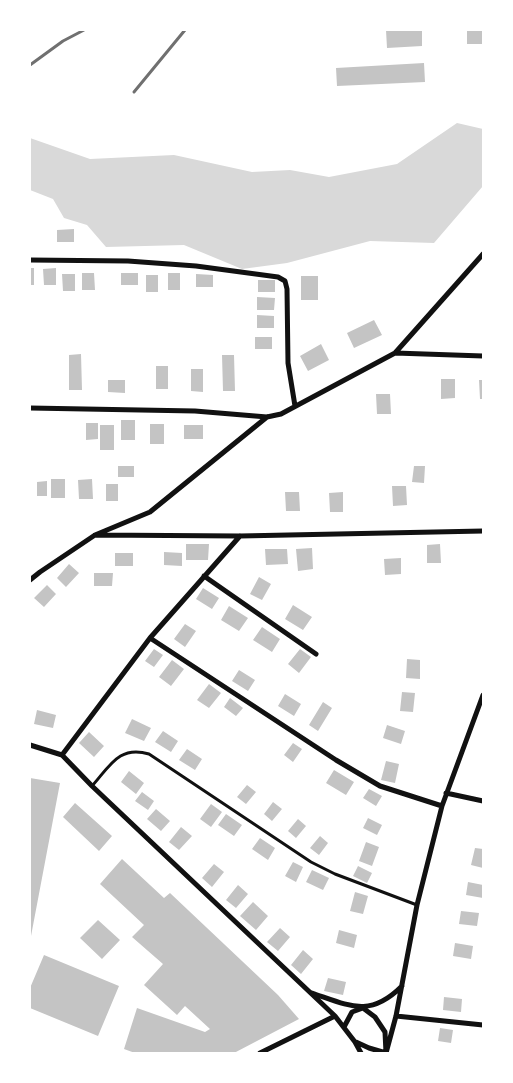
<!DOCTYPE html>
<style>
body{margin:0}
#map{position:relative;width:513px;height:1083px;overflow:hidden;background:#fff;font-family:Mulish,sans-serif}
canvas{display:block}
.frame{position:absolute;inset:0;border:31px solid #fff;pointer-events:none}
</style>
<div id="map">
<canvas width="513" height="1083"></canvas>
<div class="frame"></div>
</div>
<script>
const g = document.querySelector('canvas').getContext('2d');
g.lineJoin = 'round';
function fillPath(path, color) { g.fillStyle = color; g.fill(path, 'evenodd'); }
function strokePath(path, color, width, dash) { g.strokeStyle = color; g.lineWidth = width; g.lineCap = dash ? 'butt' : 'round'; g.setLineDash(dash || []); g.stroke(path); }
fillPath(new Path2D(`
 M457 123 483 129V186L434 243 370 241 287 263 242 269 184 245 106 247 87 225 64 218 53 199 30 190V138L90 159 174 155 252 172 290 170 329 177 397 164Z`), '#d9d9d9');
fillPath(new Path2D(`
 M386 30H422V46L387 48Z
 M467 30H483V44H467Z
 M424 63 425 82 337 86 336 68Z
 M74 229V242H57V230Z
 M30 268H34V285H30Z
 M56 268V285H44L43 269Z
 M82 273H94L95 290H82Z
 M121 273H138V285H121Z
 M168 273H180V290H168Z
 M62 274H75V291H63Z
 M196 274 213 275V287H196Z
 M146 275H158V292H146Z
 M301 276H318V300H301Z
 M258 280H275V292H258Z
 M257 297 275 298 274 310H257Z
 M257 315 274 316V328H257Z
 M374 320 382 335 354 348 347 333Z
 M255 337H272V349H255Z
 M321 344 329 360 308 371 300 356Z
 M81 354 82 390H69V355Z
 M222 355H234L235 391H223Z
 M156 366H168V389H156Z
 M191 369H203V392L191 391Z
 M441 379H455V398L441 399Z
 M108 380H125V393L108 392Z
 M479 380H483V399H480Z
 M376 394H390L391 414H377Z
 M121 420H135V440H121Z
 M86 423H98V439L86 440Z
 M150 424H164V444H150Z
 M100 425H114V450H100Z
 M184 425H203V439H184Z
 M118 466H134V477H118Z
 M414 466H425L424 483 412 482Z
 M51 479H65V498H51Z
 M92 479 93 499H79L78 480Z
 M47 481V496H37V482Z
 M106 484H118V501H106Z
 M392 486H406L407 505 393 506Z
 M285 492H299L300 511H286Z
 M343 492V512H330L329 493Z
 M186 544H209L208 560H186Z
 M440 544 441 563H427V545Z
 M312 548 313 569 298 571 296 549Z
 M265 549H287L288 564 266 565Z
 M164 552 182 553V566L164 565Z
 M115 553H133V566H115Z
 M401 558V574L385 575 384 559Z
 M69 564 79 573 66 587 57 578Z
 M94 573H113L112 586H94Z
 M259 577 271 584 262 600 250 594Z
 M47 585 56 594 44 607 34 598Z
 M203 588 219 598 212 609 196 599Z
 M293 605 312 617 303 630 285 619Z
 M229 606 248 618 239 631 221 620Z
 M185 624 196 631 185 647 174 639Z
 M262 627 280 639 272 652 253 640Z
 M154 649 163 655 154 667 145 661Z
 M300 649 311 657 299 673 288 664Z
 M407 659 420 660V679L406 678Z
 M172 660 184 669 171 686 159 677Z
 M239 670 255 680 248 691 232 681Z
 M209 684 221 693 209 708 197 700Z
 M402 692 415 693 413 712 400 711Z
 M285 694 301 704 294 716 278 706Z
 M230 698 243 708 236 716 224 707Z
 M323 702 332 708 318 731 309 725Z
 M37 710 56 715 53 728 34 724Z
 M132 719 151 728 144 741 125 733Z
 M387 725 405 731 401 744 383 738Z
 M163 731 178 741 171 752 155 742Z
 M89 732 104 746 94 757 79 743Z
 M293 743 302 749 293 762 284 755Z
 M187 749 202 759 195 770 179 760Z
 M386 761 399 764 395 783 381 780Z
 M334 770 354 782 346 795 326 783Z
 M129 771 144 783 136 794 121 782Z
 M30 778 60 783 31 936H30Z
 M247 785 256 792 246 804 237 797Z
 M369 789 382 796 376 806 363 798Z
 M142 792 154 801 148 810 135 801Z
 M273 802 282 809 272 821 264 814Z
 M75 803 112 836 99 851 63 817Z
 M211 804 222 812 211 827 200 819Z
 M156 809 170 821 161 831 147 819Z
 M226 814 242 825 234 836 218 825Z
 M368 818 382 825 377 835 363 828Z
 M298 819 306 826 296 838 288 831Z
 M181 827 192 836 179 850 169 842Z
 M320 836 328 843 319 855 310 848Z
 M260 838 275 848 268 860 252 849Z
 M366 842 379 847 372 866 359 861Z
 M475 848 483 849V868L471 865Z
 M122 859 164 898 170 893 278 995 299 1019 234 1053H135L124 1049 137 1008 205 1032 210 1029 185 1006 177 1015 144 985 163 964 132 937 144 925 100 884Z
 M293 862 303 867 296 882 285 876Z
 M214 864 224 872 212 887 202 878Z
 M358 866 372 873 367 883 353 876Z
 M312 870 329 878 323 890 306 882Z
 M468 882 483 885V898L466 895Z
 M238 885 248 894 236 908 226 900Z
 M355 892 368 896 363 914 350 911Z
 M253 902 268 916 256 930 240 916Z
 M461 911 479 913 477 926 459 924Z
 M98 920 120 940 102 959 80 938Z
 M280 928 290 937 278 951 267 942Z
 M339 930 357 935 354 948 336 943Z
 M455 943 473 946 471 959 453 956Z
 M303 950 313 959 301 974 291 965Z
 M44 955 119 986 98 1036 30 1008V988Z
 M328 978 346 982 343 995 324 991Z
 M444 997 462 999 461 1012 443 1010Z
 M440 1028 453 1030 451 1043 438 1041Z`), '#c4c4c4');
strokePath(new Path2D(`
 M92 786C110 766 119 745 149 754L311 862 335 874 417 905`), '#111', 3);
strokePath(new Path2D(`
 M30 260 128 261 196 266 278 277 285 281 287 289 288 363 295 406
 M395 353 483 254
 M30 408 195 411 267 417 281 414 395 353 483 356
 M95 535 240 536 483 531
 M204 576 316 654
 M30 580 40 572 95 535 150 512 267 417
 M150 638 336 760 380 786 442 806
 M30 745 62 755 92 786 335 1016 355 1042 361 1053
 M62 755 150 638 240 536
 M446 793 483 801
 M312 993C350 1006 370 1018 402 986
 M396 1016 483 1025
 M344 1027 352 1012 363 1008 375 1017 385 1032 386 1053 369 1048 356 1042
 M260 1053 335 1016
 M386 1053 396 1016 417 905 442 806 483 695`), '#111', 5);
strokePath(new Path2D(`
 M30 65 63 41 84 30
 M134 92 185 30`), '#707070', 3);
</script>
